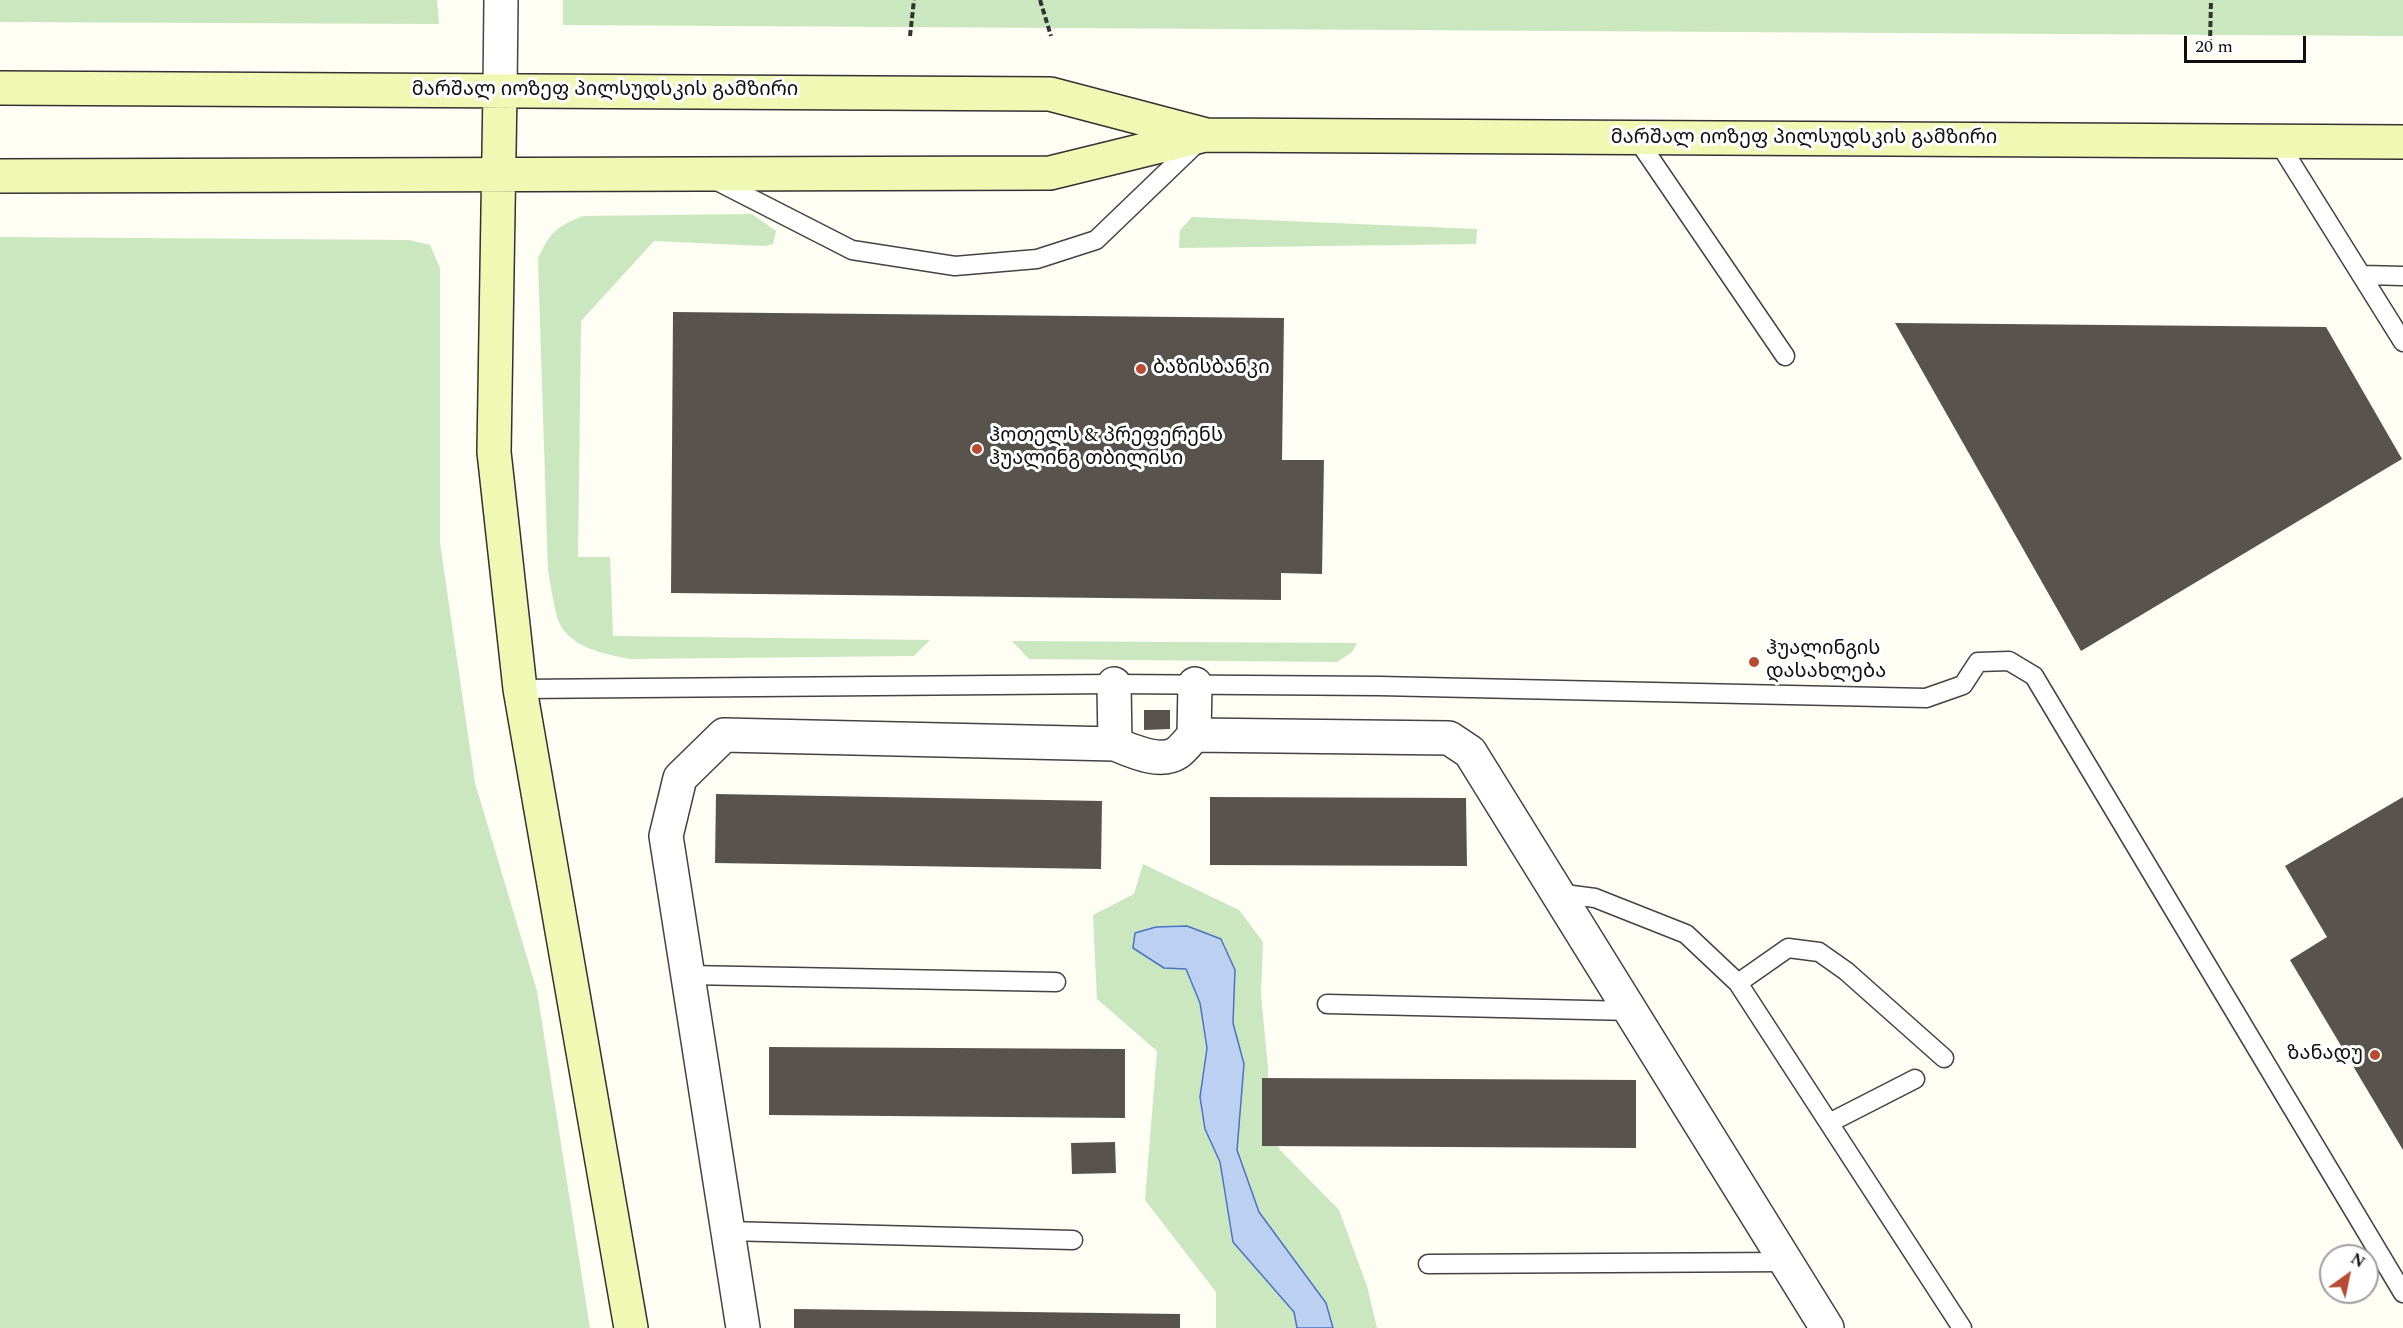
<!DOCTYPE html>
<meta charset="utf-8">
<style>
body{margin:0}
#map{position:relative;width:2403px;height:1328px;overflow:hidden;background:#fefef4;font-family:Spectral,serif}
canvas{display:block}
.north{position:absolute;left:2319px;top:1244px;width:60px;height:60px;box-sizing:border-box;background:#fff;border:2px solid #9f9f9f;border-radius:50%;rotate:33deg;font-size:16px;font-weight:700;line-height:24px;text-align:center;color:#101010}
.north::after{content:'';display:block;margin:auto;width:21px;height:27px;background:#b84b31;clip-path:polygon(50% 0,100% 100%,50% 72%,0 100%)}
.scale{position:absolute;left:2184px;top:36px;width:122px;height:27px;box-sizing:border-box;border:3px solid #101010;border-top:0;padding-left:8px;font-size:18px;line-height:21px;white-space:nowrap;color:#101010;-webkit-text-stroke:4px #fff;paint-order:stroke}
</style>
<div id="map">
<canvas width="2403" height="1328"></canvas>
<div class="north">N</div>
<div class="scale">20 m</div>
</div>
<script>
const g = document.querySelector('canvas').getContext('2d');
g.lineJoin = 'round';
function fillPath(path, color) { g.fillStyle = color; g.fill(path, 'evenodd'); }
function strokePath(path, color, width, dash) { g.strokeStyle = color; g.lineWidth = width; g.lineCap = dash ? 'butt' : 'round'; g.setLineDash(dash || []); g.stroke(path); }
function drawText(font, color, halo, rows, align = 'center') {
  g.font = font + ' Spectral,"Noto Sans Georgian",serif'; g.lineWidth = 6; g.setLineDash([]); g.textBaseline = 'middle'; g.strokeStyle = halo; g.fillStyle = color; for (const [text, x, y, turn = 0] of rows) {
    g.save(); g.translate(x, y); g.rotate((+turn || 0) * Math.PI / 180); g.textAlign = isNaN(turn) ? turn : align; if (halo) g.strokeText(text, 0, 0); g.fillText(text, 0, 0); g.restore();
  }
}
fillPath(new Path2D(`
 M0 0H437L439 24 0 22Z
 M563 0H2403V36L563 25Z
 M752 214 776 231 773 244 764 246 654 241 581 321 578 557H610L613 636 930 640 914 656 630 659C604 654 566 647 557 617 553 602 551 586 548 571L538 259C549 233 557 226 583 216Z
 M1192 217 1477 229 1476 244 1179 248 1180 230Z
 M0 237 409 240 430 245 440 268V543L475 783 537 991 590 1328H0Z
 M1012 641 1357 643 1352 652 1337 662 1029 659Z
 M1143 864 1239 910 1263 942 1261 994 1268 1069V1130L1281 1151 1339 1210 1367 1286 1377 1328H1333L1325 1303 1259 1212 1237 1150 1244 1064 1233 1023 1235 970 1222 939 1164 968 1186 969 1200 1003 1207 1048 1200 1097 1205 1129 1220 1162 1233 1242 1294 1312 1297 1328H1216V1292L1145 1200 1157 1051 1097 999 1093 915 1134 894Z`), '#cae7bf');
const water = new Path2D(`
 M1187 926 1221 939 1235 970 1233 1023 1244 1064 1237 1150 1259 1212 1326 1303 1333 1328H1297L1294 1312 1233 1242 1220 1162 1205 1129 1200 1097 1207 1048 1200 1003 1186 969 1164 968 1133 948 1135 933 1156 927Z`);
fillPath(water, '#bcd1f2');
strokePath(water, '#4874c5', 1.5);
fillPath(new Path2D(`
 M673 312 1284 318 1282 460H1324L1322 574 1281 573V600L671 593Z
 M1895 323 2326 327 2402 459 2081 651Z
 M1144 710H1170V729L1144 730Z
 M716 794 1102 801 1101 869 715 863Z
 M1210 797 1466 798 1467 866 1210 865Z
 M2403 797V1150L2290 960 2327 937 2285 866Z
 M769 1047 1125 1049V1118L769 1115Z
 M1262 1078 1636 1080V1148L1262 1146Z
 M1115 1142 1116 1173 1072 1174 1071 1143Z
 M794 1309 1180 1314V1328H794Z`), '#58544d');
const service = new Path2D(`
 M1637 139 1785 356
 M2277 140 2403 342
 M713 179 852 250 955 266 1037 259 1096 240 1198 142
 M2363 275 2403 276
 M520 689 1114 684 1379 686 1926 698 1963 685 1978 662 2009 661 2034 676 2403 1293
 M1557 893 1595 898 1686 934 1738 983 1962 1328
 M688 975 1056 982
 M1738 983 1788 948 1819 952 1846 971 1944 1058
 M1327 1004 1631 1011
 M1829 1123 1915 1079
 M727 1231 1073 1240
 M1428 1264 1787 1262`);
const minor = new Path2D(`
 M500 91 501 0
 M1114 684 1115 744
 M1194 735 1195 684
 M743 1328 666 836 680 778 724 735 1115 744C1132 751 1160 764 1177 753 1183 749 1189 741 1194 735L1449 738 1470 752 1827 1328`);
const secondary = new Path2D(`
 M0 88 1050 94 1206 135 2403 142
 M500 91 494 452 520 689 631 1328
 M0 176 1050 173 1201 136`);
strokePath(service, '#434343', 21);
strokePath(minor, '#434343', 36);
strokePath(secondary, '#323232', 36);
strokePath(new Path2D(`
 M1040 0 1051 36
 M910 36 914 0
 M2210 45 2211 0`), '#323232', 4, [6, 3]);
strokePath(service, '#fff', 18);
strokePath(minor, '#fff', 33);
strokePath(secondary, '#f0f9b4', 33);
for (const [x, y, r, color] of [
 [1141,369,6,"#b84b31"],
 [977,449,6,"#b84b31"],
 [1754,662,6,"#b84b31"],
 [2375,1055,6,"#b84b31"]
]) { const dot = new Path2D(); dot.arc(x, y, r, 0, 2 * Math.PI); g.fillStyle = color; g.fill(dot); strokePath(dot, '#fff', 2); }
drawText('20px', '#101010', '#fff', [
 ["მარშალ იოზეფ პილსუდსკის გამზირი",605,91],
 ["მარშალ იოზეფ პილსუდსკის გამზირი",1804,139]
]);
drawText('20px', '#101010', '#fff', [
 ["ბაზისბანკი",1153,369],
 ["ჰოთელს & პრეფერენს",989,437],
 ["ჰუალინგ თბილისი",989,460],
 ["ჰუალინგის",1766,650],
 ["დასახლება",1766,673],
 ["ზანადუ",2363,1055,"right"]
], 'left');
</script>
